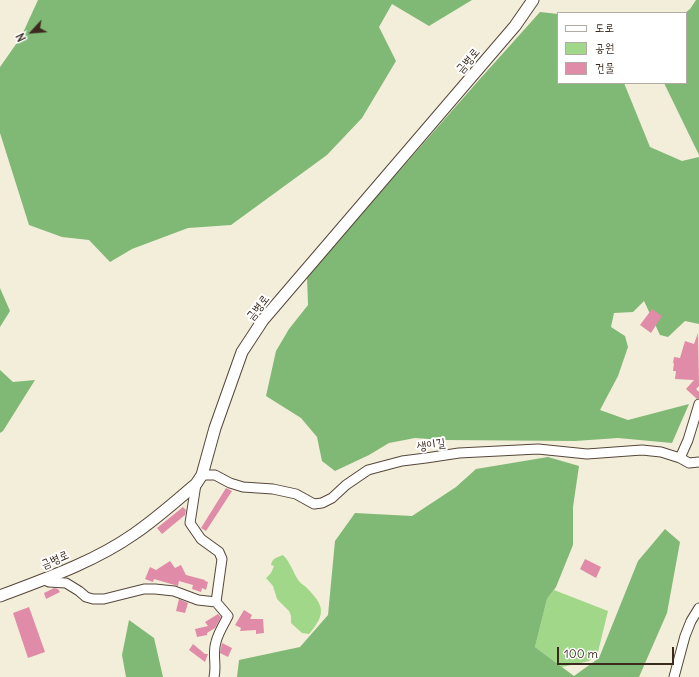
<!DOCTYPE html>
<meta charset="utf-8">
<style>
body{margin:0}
#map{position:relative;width:699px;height:677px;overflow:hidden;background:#f2eeda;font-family:Delius,"Poor Story",sans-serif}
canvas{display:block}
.legend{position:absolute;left:557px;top:12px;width:130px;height:72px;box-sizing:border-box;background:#fff;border:1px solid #b1aaa5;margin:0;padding:5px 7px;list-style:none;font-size:12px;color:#3b2a1e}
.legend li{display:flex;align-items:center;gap:8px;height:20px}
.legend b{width:20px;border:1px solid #b1aaa5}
.north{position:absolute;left:12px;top:12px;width:40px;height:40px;-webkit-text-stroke:3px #fff;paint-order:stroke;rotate:244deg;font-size:11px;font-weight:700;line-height:16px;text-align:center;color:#3b2a1e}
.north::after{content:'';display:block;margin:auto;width:14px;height:18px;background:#3b2a1e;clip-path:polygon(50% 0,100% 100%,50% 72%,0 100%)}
.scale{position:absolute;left:557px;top:647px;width:117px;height:18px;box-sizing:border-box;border:2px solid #3b2a1e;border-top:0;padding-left:5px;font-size:12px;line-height:14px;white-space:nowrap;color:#3b2a1e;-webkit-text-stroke:3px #fff;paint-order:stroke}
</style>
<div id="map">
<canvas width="699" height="677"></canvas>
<ul class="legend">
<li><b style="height:5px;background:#fff"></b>도로</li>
<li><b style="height:11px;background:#a0d789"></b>공원</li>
<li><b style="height:11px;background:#e08ba7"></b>건물</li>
</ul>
<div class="north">N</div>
<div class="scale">100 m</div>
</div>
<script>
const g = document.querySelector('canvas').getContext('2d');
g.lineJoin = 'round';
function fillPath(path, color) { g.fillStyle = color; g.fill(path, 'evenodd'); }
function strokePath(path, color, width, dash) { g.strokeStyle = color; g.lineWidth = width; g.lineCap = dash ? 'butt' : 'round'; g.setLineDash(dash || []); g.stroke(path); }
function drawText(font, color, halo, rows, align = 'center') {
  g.font = font + ' Delius,"Poor Story",sans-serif'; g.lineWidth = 4; g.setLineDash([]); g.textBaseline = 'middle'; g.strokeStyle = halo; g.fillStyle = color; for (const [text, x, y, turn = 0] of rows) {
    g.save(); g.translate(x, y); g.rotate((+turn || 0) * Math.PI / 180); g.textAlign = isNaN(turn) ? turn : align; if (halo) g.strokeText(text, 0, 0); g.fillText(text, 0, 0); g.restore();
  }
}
fillPath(new Path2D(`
 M283 555C291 563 293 573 299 581 301 584 304 585 306 587 325 606 326 614 309 634L302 633 291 623V616L289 611 277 599 273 586 266 578 271 573 274 566 271 565C272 558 278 557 283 555Z
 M554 590 608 611 598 652 589 661 562 667 535 647 547 599Z`), '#a0d789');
fillPath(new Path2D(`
 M38 0H472L429 26 392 4 379 27 396 61 362 118 327 155 231 225 188 228 132 249 110 262 89 240 62 237 29 225 0 133V67L21 37Z
 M696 0H699V155L664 83H686L685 13 690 9Z
 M540 12 558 14V83H624L650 147 682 161 699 157V324L685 321 668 337 660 335 644 301 633 312 614 313 611 327 625 336 628 347 618 376 600 410 628 420 689 404 672 443 618 438 575 441 443 440 415 438 389 443 369 455 335 471 322 461 317 437 301 418 266 396 276 351 289 329 308 305 307 276 479 80Z
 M0 288 10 311 0 327Z
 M0 370 13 382 35 380 3 431 0 433Z
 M548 457 579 466 573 507V545L556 587 547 599 535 647 574 676 599 658 638 561 665 529 680 542 667 613 639 677H237L239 660 300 647 328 615 335 541 355 513 412 516 456 487 476 469Z
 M129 620 154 638 163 677H126L122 655Z`), '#80b875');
fillPath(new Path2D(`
 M652 309 662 316 651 333 640 325Z
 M698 333 699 386 696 389 699 392V398L697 399 686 389 694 380 675 379 676 371H673L674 363H673L674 357 680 358 685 341 694 344Z
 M226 488 232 491 206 531 201 528Z
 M183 507 186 510 185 515 162 534 157 528Z
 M585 559 601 567 596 578 580 569Z
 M170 561 175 568 181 565 186 575 205 580V581L208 582 206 590 202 588 201 592 192 589 193 585 179 581 178 586 154 579 153 582 145 579 150 567 156 570Z
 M54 588 58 589 60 592 46 599 44 593Z
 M179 599 188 603 185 613 176 611Z
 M29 607 45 652 28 658 13 613Z
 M244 610 252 615 250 619H263L264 633 256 634V630L240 631 241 628 235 625Z
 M218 614 221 617 215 628 207 633V635L197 637 195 629 208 626 205 622Z
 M222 643 232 648 228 657 220 653Z
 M193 644 205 654H208L205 662 189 650Z`), '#e08ba7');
const minor = new Path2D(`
 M680 458 688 440 699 404
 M202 475H215L230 483 243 487 273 489 296 494 314 504 322 503 332 498 346 485 368 470 402 461 426 458 459 453 538 449 587 454 642 450 661 452 680 458 689 463 699 462
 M43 579 49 582 66 583 79 591 86 597 93 599H104L144 589H155L174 591 198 600 216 602 222 559 219 552 201 539 190 523 196 484
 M214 677C217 665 212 654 216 642 218 633 224 624 228 616L216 602
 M674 677 685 636 691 621 699 608`);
const tertiary = new Path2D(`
 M0 596C45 579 94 562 134 534 156 519 176 501 196 484L202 475 215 428 242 352 263 320 515 26 533 0`);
strokePath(minor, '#56473a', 11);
strokePath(tertiary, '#56473a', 13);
strokePath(minor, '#fff', 9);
strokePath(tertiary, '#fff', 11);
drawText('12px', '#3b2a1e', '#fff', [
 ["금병로",468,61,-49],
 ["금병로",258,308,-52],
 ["생이길",431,445,-8],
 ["금병로",55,560,-23]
]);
</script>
